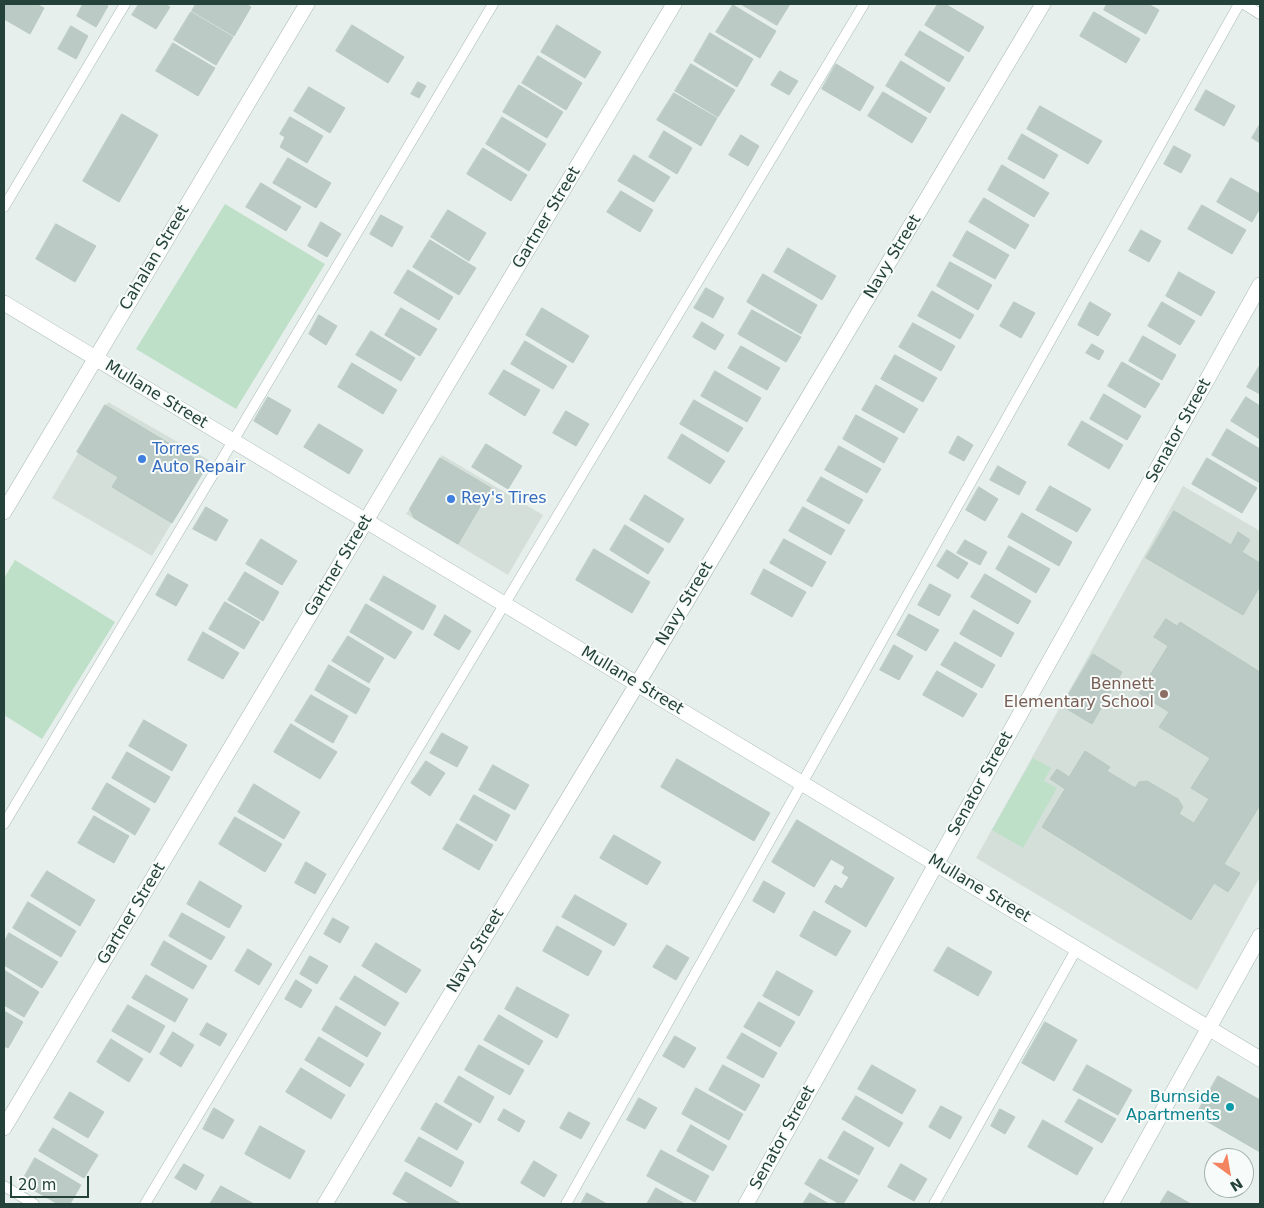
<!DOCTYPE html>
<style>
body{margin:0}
#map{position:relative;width:1264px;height:1208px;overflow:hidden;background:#e6efeb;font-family:"DejaVu Sans",sans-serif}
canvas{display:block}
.frame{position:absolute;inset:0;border:5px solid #24423a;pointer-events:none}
.north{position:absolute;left:1204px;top:1148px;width:50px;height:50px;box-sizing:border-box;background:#f7fbf9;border:1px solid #a3b1ad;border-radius:50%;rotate:148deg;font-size:14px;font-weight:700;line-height:20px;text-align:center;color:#24423a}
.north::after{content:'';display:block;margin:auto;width:18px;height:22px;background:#f4845f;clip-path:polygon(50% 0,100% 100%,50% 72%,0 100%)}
.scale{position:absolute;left:10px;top:1176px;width:79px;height:22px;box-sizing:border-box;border:2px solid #24423a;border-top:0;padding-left:6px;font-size:15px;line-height:18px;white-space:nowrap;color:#24423a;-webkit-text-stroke:4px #f7fbf9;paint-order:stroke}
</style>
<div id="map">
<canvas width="1264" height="1208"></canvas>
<div class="frame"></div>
<div class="north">N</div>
<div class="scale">20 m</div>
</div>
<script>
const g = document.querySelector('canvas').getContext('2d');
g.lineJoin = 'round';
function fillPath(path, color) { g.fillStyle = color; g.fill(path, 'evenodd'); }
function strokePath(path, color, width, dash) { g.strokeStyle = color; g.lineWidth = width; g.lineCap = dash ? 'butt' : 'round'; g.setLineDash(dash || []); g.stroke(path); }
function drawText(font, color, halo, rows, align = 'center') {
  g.font = font + ' "DejaVu Sans",sans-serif'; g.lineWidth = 4; g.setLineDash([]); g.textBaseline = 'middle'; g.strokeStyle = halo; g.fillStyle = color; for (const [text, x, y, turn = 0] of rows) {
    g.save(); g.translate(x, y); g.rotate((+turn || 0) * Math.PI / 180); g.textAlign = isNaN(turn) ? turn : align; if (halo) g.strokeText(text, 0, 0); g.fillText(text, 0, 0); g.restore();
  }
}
fillPath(new Path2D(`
 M108 402 209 460 152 556 52 498Z
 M442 455 543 515 508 575 406 514Z
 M1183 486 1260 531V877L1197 990 976 858Z`), '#d4dfda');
fillPath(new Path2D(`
 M225 204 325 264 236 409 136 349Z
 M15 560 115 622 42 739 4 715V578Z
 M1033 758 1051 768 1044 781 1057 788 1023 848 992 830Z`), '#bfe0c8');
const building = new Path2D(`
 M4 4H36L44 8 30 34 4 19Z
 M83 4H104L108 6 96 27 77 16Z
 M139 4H165L170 7 156 29 132 15Z
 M196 4H245L251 7 234 36 192 11Z
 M741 4H790L777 25Z
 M938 4H945L984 27 969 52 925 25Z
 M1107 4H1148L1159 10 1146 34 1104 10Z
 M733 5 776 31 760 58 716 32Z
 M191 12 233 37 216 65 174 40Z
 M1094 12 1140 39 1126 63 1080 36Z
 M352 25 404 57 388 83 336 51Z
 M557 25 601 52 585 78 541 52Z
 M71 26 88 36 76 59 58 49Z
 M920 31 964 57 949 82 905 55Z
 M710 33 753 59 737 87 694 61Z
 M173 43 215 68 198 96 156 71Z
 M538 56 582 83 566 110 522 83Z
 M901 61 945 88 930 113 886 86Z
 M691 64 735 90 718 117 675 91Z
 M836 64 874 87 860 111 822 89Z
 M780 71 798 81 789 95 771 85Z
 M418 82 426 86 419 98 411 94Z
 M519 85 563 112 547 138 503 112Z
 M309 87 345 108 330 133 294 111Z
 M1206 90 1235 106 1224 126 1195 110Z
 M883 92 927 118 912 143 868 116Z
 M674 93 717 118 701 146 657 120Z
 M1040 106 1102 141 1088 164 1027 129Z
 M122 114 158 135 119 202 83 181Z
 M290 117 323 136 307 163 280 147 285 137 280 134Z
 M502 117 546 144 529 171 486 144Z
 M1260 124V143L1252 138Z
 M664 131 692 148 677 174 649 157Z
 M1022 134 1058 155 1044 179 1008 159Z
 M741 135 759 146 748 166 729 155Z
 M1174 146 1191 155 1181 173 1164 164Z
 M483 148 527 175 511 201 467 174Z
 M634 155 670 177 654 202 618 181Z
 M288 158 331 183 316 208 273 183Z
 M1002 165 1049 193 1034 217 988 190Z
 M1231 178 1260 194V208L1252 222 1217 202Z
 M261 183 301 207 286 231 246 207Z
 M621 191 653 210 640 232 607 212Z
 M984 198 1029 225 1015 249 969 222Z
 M1202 205 1246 230 1232 254 1188 229Z
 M448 210 486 233 469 261 431 237Z
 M381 215 403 227 392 247 370 234Z
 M321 222 341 234 327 257 308 246Z
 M56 224 96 246 75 282 36 259Z
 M1141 230 1161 241 1149 262 1129 251Z
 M967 231 1009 255 995 279 953 256Z
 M430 240 476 268 459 295 413 267Z
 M788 248 836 276 822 300 774 272Z
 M950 262 992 285 978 310 937 286Z
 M408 270 453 297 439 320 394 293Z
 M1179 272 1215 292 1201 316 1166 296Z
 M763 274 817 305 801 334 747 302Z
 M706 288 724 298 713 318 694 308Z
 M932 291 974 315 960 339 918 316Z
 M1014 302 1035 313 1021 338 1000 326Z
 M1090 302 1111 314 1098 336 1078 325Z
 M1162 302 1195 321 1180 345 1148 326Z
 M401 308 437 329 420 356 385 335Z
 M542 308 589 336 573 363 526 335Z
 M752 310 801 337 786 362 738 334Z
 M319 315 337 326 326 345 309 334Z
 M702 322 724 335 715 350 693 337Z
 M913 323 955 346 941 371 899 347Z
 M371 331 415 358 401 381 356 355Z
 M1143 336 1176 355 1162 380 1129 361Z
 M525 341 567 366 553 389 511 364Z
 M1092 344 1104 351 1099 360 1086 353Z
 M741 346 780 368 767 390 728 368Z
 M895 355 937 378 923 402 881 379Z
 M1122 362 1160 384 1145 408 1108 386Z
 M352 363 397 390 383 414 338 387Z
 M1260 365V394L1247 387Z
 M504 370 540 390 525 416 489 394Z
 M715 371 761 398 747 422 701 396Z
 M876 385 918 409 904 433 862 410Z
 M1104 394 1141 416 1127 440 1090 419Z
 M268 397 291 410 277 435 254 421Z
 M1246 397 1260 406V439L1231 421Z
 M694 400 743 428 728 452 680 424Z
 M105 405 207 466 172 523 112 487 118 477 77 452Z
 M566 411 589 424 576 446 553 433Z
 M856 415 898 438 884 463 843 439Z
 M1082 421 1123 445 1109 469 1068 445Z
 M319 424 363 450 349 474 304 447Z
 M1227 429 1260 449V483L1212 455Z
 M682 434 725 461 710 484 668 458Z
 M958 436 973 445 964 461 949 453Z
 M486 444 522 466 508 489 472 467Z
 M839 446 881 469 867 493 825 470Z
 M440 458 491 488 458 544 414 518 410 509Z
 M1207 458 1257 488 1242 513 1192 484Z
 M998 466 1026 482 1019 495 990 480Z
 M821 477 863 500 849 524 807 501Z
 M1050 486 1091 509 1077 532 1036 510Z
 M979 487 998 499 985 521 966 510Z
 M645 495 684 519 669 543 630 520Z
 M206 507 228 520 216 541 193 529Z
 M803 507 845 530 831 555 789 531Z
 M1174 511 1231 545 1238 532 1250 540 1242 552 1260 563V586L1243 615 1146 558Z
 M1022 513 1072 542 1059 566 1008 537Z
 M625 525 664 549 648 574 610 550Z
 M261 539 297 561 282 585 246 564Z
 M784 539 826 562 812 587 770 563Z
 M965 540 987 552 980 565 957 553Z
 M1009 546 1050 569 1036 593 996 569Z
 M594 549 650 582 632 613 576 580Z
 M947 550 968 563 958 579 937 566Z
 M764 569 806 592 792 617 751 594Z
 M245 572 279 592 263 621 228 600Z
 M168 574 188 585 176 606 156 595Z
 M985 574 1031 601 1018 624 971 597Z
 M384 576 436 606 423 630 370 600Z
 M930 584 951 595 939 616 918 605Z
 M225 602 260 622 244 649 209 629Z
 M366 604 412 632 395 659 350 632Z
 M974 610 1014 633 1001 657 960 634Z
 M909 614 939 630 926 651 897 635Z
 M445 615 471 631 459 650 434 635Z
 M1166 619 1177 626 1180 622 1260 672V805L1224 864 1240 873 1228 892 1214 883 1191 920 1042 827 1065 789 1050 779 1057 769 1069 777 1085 751 1110 767 1107 771 1135 788 1139 782 1147 781 1178 799 1183 807 1179 814 1194 823 1209 799 1191 788 1210 758 1159 727 1169 712 1139 693 1168 646 1154 637Z
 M203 632 239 653 223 679 188 660Z
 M348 636 384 658 369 683 332 661Z
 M955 642 995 665 982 688 941 665Z
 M894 645 913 656 899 680 880 670Z
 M1093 654 1122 672 1092 724 1062 706Z
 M329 665 370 689 356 714 315 690Z
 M937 671 977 694 963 717 923 695Z
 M311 695 348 716 333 743 295 721Z
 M144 720 187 745 172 771 129 746Z
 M291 724 337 752 320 779 274 752Z
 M442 733 468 747 457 767 430 753Z
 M127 752 170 777 155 803 112 778Z
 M677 759 770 813 754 841 661 787Z
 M426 761 445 773 430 796 411 783Z
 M493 765 529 785 515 810 479 790Z
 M107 783 150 809 135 835 92 809Z
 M254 784 300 812 284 839 238 812Z
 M474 795 510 815 496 841 460 820Z
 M94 816 129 836 114 863 78 843Z
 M235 817 282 844 265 872 219 844Z
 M797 820 894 878 866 927 825 902 835 885 842 889 849 877 842 873 845 867 831 859 814 887 772 862Z
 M457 824 493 845 479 870 443 849Z
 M614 835 661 862 647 885 600 858Z
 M306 862 326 874 315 894 295 883Z
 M47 871 95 900 80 926 31 896Z
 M200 881 242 906 229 928 187 904Z
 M764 881 785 893 774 913 753 901Z
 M575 895 627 924 614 946 562 917Z
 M28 902 76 931 61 957 13 928Z
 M814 911 851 931 836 956 800 936Z
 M182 913 225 937 211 960 169 936Z
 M333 918 349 927 340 943 324 934Z
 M557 926 602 951 588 976 543 951Z
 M9 933 58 962 42 988 4 965V943Z
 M164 941 207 966 193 989 151 965Z
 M376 943 421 970 406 993 362 966Z
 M667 945 689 958 676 980 653 967Z
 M948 947 992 972 978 996 934 971Z
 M248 949 272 964 259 985 235 971Z
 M310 956 328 966 317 984 300 974Z
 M4 970 39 992 24 1017 4 1005Z
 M777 971 813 991 799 1016 763 996Z
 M146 975 188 999 175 1022 132 998Z
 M355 976 399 1003 385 1026 340 999Z
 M296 980 312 990 301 1008 285 999Z
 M517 987 569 1015 557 1038 505 1009Z
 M759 1002 795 1022 780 1047 744 1027Z
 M128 1005 165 1026 150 1053 112 1031Z
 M336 1006 381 1033 367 1057 322 1030Z
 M4 1011 23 1022 8 1048 4 1046Z
 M499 1015 543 1041 529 1065 484 1040Z
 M1045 1022 1077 1040 1054 1081 1022 1063Z
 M207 1023 227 1034 220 1046 200 1035Z
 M173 1032 194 1045 181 1067 160 1054Z
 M742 1033 777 1053 763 1078 727 1058Z
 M675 1036 696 1048 684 1068 663 1056Z
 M319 1037 364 1064 350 1087 305 1060Z
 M111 1039 143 1059 129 1082 97 1062Z
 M479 1045 524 1070 510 1095 465 1070Z
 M723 1065 760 1085 745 1111 709 1090Z
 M872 1065 916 1090 902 1114 858 1089Z
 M1087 1065 1132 1090 1118 1115 1073 1090Z
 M301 1068 345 1095 331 1119 286 1092Z
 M459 1076 494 1097 480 1123 444 1102Z
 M1218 1076 1260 1100V1152L1196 1115Z
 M696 1088 743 1114 729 1140 682 1114Z
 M70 1092 104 1112 88 1138 54 1118Z
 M856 1096 903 1123 889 1147 842 1119Z
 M639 1098 657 1108 645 1129 627 1120Z
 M1079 1099 1116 1119 1102 1143 1065 1122Z
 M436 1103 472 1124 457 1150 421 1129Z
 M941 1106 962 1117 950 1139 929 1127Z
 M214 1108 234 1120 223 1139 203 1129Z
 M504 1109 525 1121 519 1132 498 1120Z
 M1000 1109 1015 1117 1005 1134 991 1126Z
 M569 1112 590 1123 581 1139 560 1128Z
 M1043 1120 1093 1148 1077 1175 1028 1147Z
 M691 1125 727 1146 713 1171 677 1151Z
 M260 1126 305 1151 290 1179 245 1154Z
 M53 1128 98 1155 84 1178 39 1151Z
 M844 1131 874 1148 859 1175 828 1158Z
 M419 1137 464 1162 451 1187 405 1161Z
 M661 1150 709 1176 695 1202 647 1176Z
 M35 1158 81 1185 70 1204H58L21 1183Z
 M820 1159 858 1180 843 1204H840L805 1184Z
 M534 1161 557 1175 544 1197 521 1183Z
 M184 1164 204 1175 196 1190 175 1178Z
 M901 1164 927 1179 914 1201 888 1187Z
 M406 1172 461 1204H411L393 1194Z
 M221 1186 254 1204H210Z
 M656 1188 685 1204H647Z
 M1168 1191 1191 1204H1160Z
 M587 1193 607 1204H581Z
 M810 1193 829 1204H803Z`);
fillPath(building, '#bbcac4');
strokePath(building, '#b8c9c2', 1);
const service = new Path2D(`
 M1244 4 1260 14
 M4 207 125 4
 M4 824 233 441 493 4
 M4 1186 34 1204
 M145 1204 864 4
 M566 1204 1239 4
 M934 1204 1077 948`);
const minor = new Path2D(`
 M4 303 1260 1059
 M4 512 307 4
 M4 1128 674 4
 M325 1204 403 1073 648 666 1043 4
 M746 1204 1260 285
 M1111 1204 1260 936`);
strokePath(service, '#a8b8b2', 11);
strokePath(minor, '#a8b8b2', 16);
strokePath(service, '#fff', 10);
strokePath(minor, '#fff', 15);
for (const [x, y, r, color] of [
 [142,459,5,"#3f7fe0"],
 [451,499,5,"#3f7fe0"],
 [1164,694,5,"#8d6e63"],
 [1230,1107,5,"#0f9aa8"]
]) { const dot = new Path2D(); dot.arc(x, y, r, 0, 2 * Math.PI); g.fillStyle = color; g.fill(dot); strokePath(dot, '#f7fbf9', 2); }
drawText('16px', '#24423a', '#f7fbf9', [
 ["Gartner Street",547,218,-59],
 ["Navy Street",893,257,-59],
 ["Cahalan Street",155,258,-59],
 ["Mullane Street",156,395,31],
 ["Senator Street",1179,431,-61],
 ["Gartner Street",339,566,-59],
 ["Navy Street",685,604,-59],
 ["Mullane Street",632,681,31],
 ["Senator Street",981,784,-61],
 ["Mullane Street",979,889,31],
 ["Gartner Street",132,914,-59],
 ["Navy Street",476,951,-59],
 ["Senator Street",783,1138,-61]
]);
drawText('16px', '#366cbe', '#f7fbf9', [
 ["Torres",152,450],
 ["Auto Repair",152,468],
 ["Rey's Tires",461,499]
], 'left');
drawText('16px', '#785e54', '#f7fbf9', [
 ["Bennett",1154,685],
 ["Elementary School",1154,703]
], 'right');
drawText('16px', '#0d838f', '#f7fbf9', [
 ["Burnside",1220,1098],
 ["Apartments",1220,1116]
], 'right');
</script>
